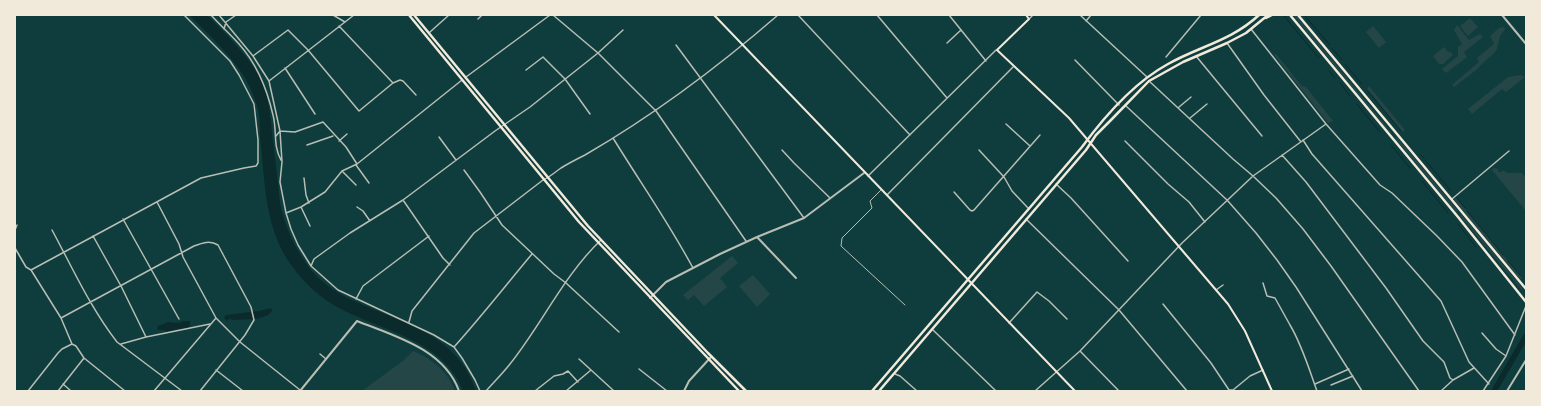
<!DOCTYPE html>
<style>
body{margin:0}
#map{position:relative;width:1541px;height:406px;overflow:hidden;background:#0f3d3e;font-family:"Noto Serif",serif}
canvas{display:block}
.frame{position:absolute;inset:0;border:16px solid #f1e9da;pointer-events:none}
</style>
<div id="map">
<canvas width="1541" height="406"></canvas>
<div class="frame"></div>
</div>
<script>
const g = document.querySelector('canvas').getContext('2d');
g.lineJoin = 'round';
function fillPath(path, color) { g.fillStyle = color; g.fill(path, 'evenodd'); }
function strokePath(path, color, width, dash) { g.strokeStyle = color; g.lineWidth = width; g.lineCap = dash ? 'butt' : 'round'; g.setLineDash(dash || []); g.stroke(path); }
fillPath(new Path2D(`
 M1293 15H1296L1391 132 1390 133Z
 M1470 18 1478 27 1468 36 1460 26Z
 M1457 25 1469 40 1480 34 1483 37 1464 52 1467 57 1446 73 1442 69 1458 56V47L1462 44 1454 30Z
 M1373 26 1386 42 1379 48 1366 32Z
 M1504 27 1505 29 1500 36 1497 49 1494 53 1484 62 1476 70 1454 87 1452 85 1479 62 1477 58 1494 44 1490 36 1499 28Z
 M1444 47 1448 52H1451L1453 55 1443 64H1439L1433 56Z
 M1276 54 1302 86 1306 87 1333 121 1328 123 1274 55Z
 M1520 75 1525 77 1506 92 1502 89 1472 114 1468 109 1508 77Z
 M1369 86 1405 130 1402 132 1367 89Z
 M1397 137 1458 211 1456 212 1395 138Z
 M1493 168 1498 169V172H1502L1503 170 1507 173H1522L1526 178V211L1492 170Z
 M1456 198 1519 274 1522 279H1520L1454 200Z
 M1461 214 1520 285 1523 290 1521 289 1460 216Z
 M732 256 738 263 720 278 727 287 704 306 694 295 688 300 683 295Z
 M753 275 770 294 757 307 739 286Z
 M413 351C432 359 448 371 455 391H362L404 360Z`), '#244646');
fillPath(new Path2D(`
 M189 15H207C227 35 248 55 261 80 269 96 270 115 272 133 274 150 276 167 278 184 279 192 279 200 281 208 286 230 297 252 311 270 324 286 344 297 363 305 410 325 458 337 476 391H463C444 340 382 331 339 308 320 298 304 283 292 266 264 229 265 180 260 136 260 126 260 115 257 106 247 68 216 42 189 15Z
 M271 308 272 311C265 321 244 319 232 320L230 318 227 321 224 318 226 315 259 311Z
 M183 321H190V326L188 328 179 330 178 328 176 330 167 332 164 330H158L157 329 158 326 168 322 179 323Z`), '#0a2a2b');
strokePath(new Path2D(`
 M1304 15 1329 44
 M1284 16 1319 58
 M1332 48 1342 60
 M1345 64 1362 84
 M1329 71 1335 78
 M1340 83 1350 96
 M1368 91 1401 131
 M1357 104 1380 132
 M1391 145 1410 168
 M1420 154 1424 158
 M1425 160 1450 190
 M1422 181 1448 213
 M1457 198 1465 208
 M1467 211 1503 255
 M1458 224 1476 247
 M1508 261 1520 275`), '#0a2a2b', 1);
strokePath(new Path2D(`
 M1494 391 1526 336`), '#0a2a2b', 5.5);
strokePath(new Path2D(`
 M881 190 870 201 872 208 842 238 841 246 905 305`), '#b8beb3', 1);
strokePath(new Path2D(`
 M211 15C220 25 230 34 239 44 257 64 267 89 273 115 277 129 273 147 281 160
 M219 15 253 56 269 81 280 131 282 162 280 182 286 213 291 229 298 245 311 266 338 290 434 335 454 347 462 358 475 380 480 391
 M333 15 345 22
 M553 15 598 53 656 111 746 241
 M798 15 910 135
 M877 15 947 98
 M949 15 986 61
 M1080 15 1147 77
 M478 19 482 15
 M1029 19 1033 15
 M1086 21 1091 15
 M339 26 393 83 400 80 403 81 416 95
 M224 29 226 22 236 15
 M1251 29 1326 124 1380 185 1392 193 1437 236 1462 262 1515 335
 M430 32 449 15
 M947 43 961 30
 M1227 43 1264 95 1301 142
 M676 45 804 218
 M253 56 288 30 308 50 359 111 393 83
 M1196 56 1262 136
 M1166 57 1201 15
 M1075 60 1119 105
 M285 68 315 114
 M526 70 543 57 565 79 590 114
 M466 77 550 15
 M269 81 354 15
 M1149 81 1233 159 1253 176 1276 198 1303 229 1331 266 1419 391
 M1126 106 1227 200 1256 233 1277 260 1296 287 1362 391
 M1179 107 1191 97
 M1190 118 1207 104
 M1006 124 1030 146
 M276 136 280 131 295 132 323 122 346 147 357 164
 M439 137 456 160
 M613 138C640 182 669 223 693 268
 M1303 140 1312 154 1441 301 1469 362 1489 384
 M339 141 347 134
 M1125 141 1168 184 1189 202 1205 222
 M307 145 333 136
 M782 150 794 163 830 198
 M979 150 1004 177 1012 191 1028 208
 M1282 155 1306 182 1386 288 1423 341 1444 362 1450 378 1453 380 1474 368
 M356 165 369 183
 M464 170 480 192 502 225 554 274 566 283 619 332
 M342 171 356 185
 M868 176 996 50
 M304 178 306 195 309 203
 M1056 184 1071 198 1128 261
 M954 192 970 210 972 211 974 210 1040 135
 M887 195 1013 67
 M1452 199 1509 151
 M403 200 443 258 450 265
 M157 202 179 244 183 257 216 318 240 342 300 390
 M301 207 310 226
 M357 207 363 211 370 221
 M286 213 301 207 325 192 342 171 357 164 462 80
 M123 219 179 319
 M1026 219 1119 310 1187 391
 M15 230 17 225
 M52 230C72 267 91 309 117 342L182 391
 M93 236 121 286 146 337
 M15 248 26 267 31 270 61 318 72 344 76 346 84 358 125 391
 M311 266 314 259 350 233 403 200 495 131 530 107 598 53 623 30
 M31 270 201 178 244 168 256 166 258 163V140L254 104 239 75 230 61 184 15
 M1263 283 1267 296 1275 298C1280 307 1285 316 1290 325 1302 345 1309 369 1317 391
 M1216 290 1223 285
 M356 299 363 286 429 236
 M1163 304 1211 363 1229 390H1233L1250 376 1263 370
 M61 318 194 246C202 243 210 240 218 245L251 307 254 320 245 335 200 391
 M409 322 412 311 474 233 543 180C550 177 555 172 561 168 569 163 577 159 585 155 654 115 718 67 778 15
 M1009 323 1037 292 1049 301 1067 319
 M933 330 996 391
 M1482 333 1496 349 1506 356
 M121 344 146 337 210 324
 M454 347C481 317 506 285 532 254
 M1080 351 1119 391
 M320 354 326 359
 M579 359 614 391
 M639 369 667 391
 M216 370 243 391
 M895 374 900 376 917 391
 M63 384 71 391
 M1315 384 1349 369
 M1331 385 1353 376
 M28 391 58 353 62 349 72 344
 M58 391 84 358
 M154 391 216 318
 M486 391C494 382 503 373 510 364 542 324 564 275 601 240
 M535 391 554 376 563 374 568 371 578 382
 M566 391 591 370
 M1035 391 1080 351 1182 243 1253 176 1326 124
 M1441 391 1453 380
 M1483 391 1506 356 1526 306`), '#b8beb3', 1.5);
strokePath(new Path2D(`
 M1502 15 1526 44
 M757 237 796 278
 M650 298 666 282 720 254 757 237 804 218 864 173
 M300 391 357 321C394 336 444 349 459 391
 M684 391 689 381 711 357
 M1507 391 1526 360`), '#b8beb3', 2);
strokePath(new Path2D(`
 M714 15 1075 391
 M1026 15 1029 19 997 50 1069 118 1228 304 1245 331 1272 391`), '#f1e9da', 2);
strokePath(new Path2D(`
 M409 15 579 222 739 391
 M414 15 588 226 708 353 746 391
 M1290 15 1458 217 1526 302
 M1298 15 1526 289
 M1266 18 1272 15
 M872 391 1082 147C1104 117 1135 82 1168 64 1200 46 1231 41 1259 15
 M879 391 1086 150 1096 135 1110 121 1149 81 1183 62 1227 43 1246 33 1268 15`), '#f1e9da', 2.5);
</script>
